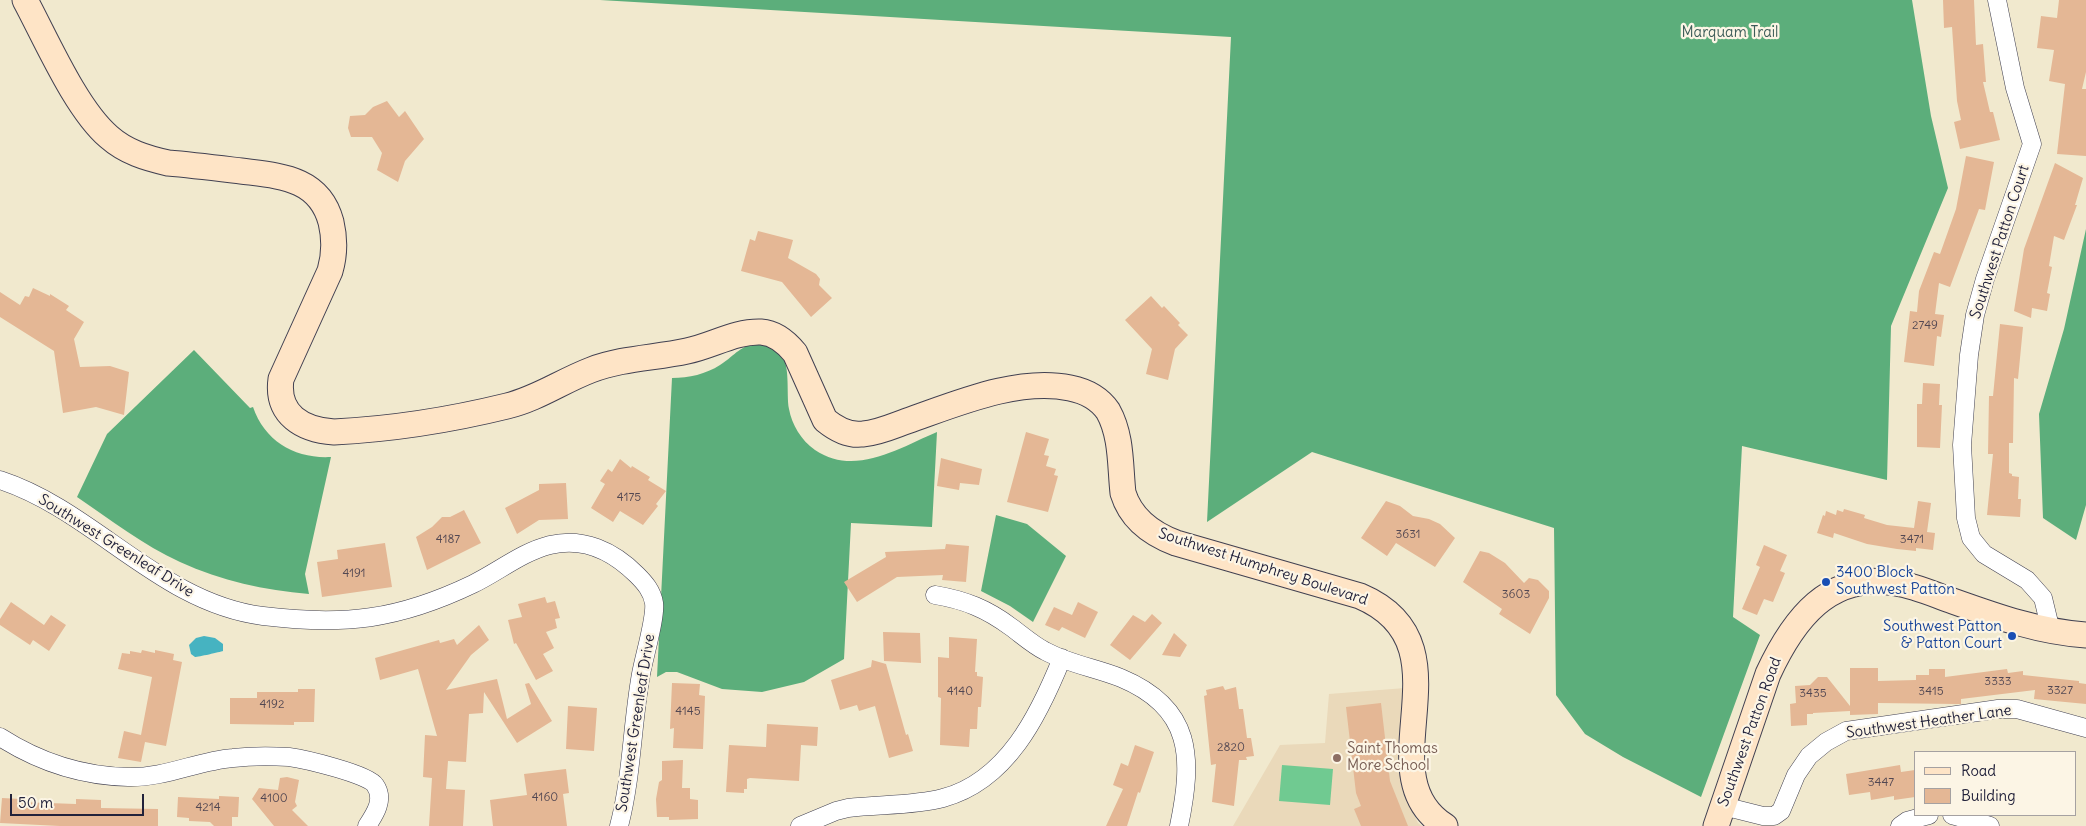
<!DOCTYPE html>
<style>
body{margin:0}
#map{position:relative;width:2086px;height:826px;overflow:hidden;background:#f1e9ce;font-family:Delius,sans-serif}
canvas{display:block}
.legend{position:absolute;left:1914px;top:751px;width:162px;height:65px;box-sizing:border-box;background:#fcf5e5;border:1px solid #a5a1a1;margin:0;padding:6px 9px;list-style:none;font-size:15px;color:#22223b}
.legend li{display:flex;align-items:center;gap:10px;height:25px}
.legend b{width:25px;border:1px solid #a5a1a1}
.scale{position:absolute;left:10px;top:794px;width:134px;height:22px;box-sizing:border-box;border:2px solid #22223b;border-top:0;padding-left:6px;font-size:15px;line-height:18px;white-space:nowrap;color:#22223b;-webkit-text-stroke:4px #fcf5e5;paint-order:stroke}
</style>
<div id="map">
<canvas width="2086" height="826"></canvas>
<ul class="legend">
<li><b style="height:6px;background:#fee4c6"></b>Road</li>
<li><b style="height:14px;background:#e4b795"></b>Building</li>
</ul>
<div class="scale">50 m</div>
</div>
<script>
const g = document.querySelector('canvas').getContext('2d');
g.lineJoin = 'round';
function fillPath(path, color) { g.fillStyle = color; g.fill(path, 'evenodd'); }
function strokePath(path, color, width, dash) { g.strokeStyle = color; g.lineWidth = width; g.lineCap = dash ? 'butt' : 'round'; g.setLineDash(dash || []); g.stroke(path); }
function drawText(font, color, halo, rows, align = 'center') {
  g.font = font + ' Delius,sans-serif'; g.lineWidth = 4.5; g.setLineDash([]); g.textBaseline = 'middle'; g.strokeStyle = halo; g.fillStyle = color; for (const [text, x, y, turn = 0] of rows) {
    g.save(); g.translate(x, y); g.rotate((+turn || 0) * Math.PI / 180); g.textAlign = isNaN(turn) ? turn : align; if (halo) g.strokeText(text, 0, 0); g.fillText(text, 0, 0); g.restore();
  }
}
fillPath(new Path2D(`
 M1405 688 1401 772 1408 802 1418 823 1422 826H1233L1280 745 1325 743 1329 694Z`), '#ead9ba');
fillPath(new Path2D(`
 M1282 765 1333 769 1330 805 1279 801Z`), '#70ca91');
fillPath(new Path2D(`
 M600 0H1912L1931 116 1948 188 1891 326 1887 480 1742 446 1733 617 1760 635 1701 797 1623 757 1585 734 1556 695 1554 528 1312 452 1207 522 1231 37Z
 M2086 229V505L2076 540 2043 518 2039 414 2064 329Z
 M760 342C766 345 776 348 780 353 791 363 786 394 789 409 792 425 801 440 815 450 855 477 899 448 937 432L932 527 851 523 844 659 804 682 762 692 722 689 677 672H666L657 677 672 378C689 378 706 374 720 365 737 354 739 346 760 342Z
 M194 350 250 408 253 407C265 442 296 459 331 457L305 574 309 594C264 590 222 581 180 562 143 545 111 520 77 497L107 434Z
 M996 515 1027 524 1066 556 1033 622 1010 606 981 591Z`), '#5cae7b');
fillPath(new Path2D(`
 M204 636 215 638 223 644V651C220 652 198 657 195 657L191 654 189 645 196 638Z`), '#46b3c1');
fillPath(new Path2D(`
 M1943 0H1974L1976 45 1983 44 1986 82H1983L1990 112H1993L2000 140 1960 149 1954 122 1961 120 1957 101 1952 27 1944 28Z
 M2059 0H2086V72L2082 89H2086V156L2057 154 2065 84 2049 81 2054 50 2037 48 2041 16 2057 18Z
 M387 101 399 117 405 111 424 139 405 161 398 182 377 170 382 153 372 137H351L348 128 350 116 365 115 373 107Z
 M1966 156 1994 162 1985 210 1979 209 1950 287 1939 283 1935 314 1944 315 1941 337 1937 336 1934 366 1904 362 1910 311 1917 312 1919 291 1934 252 1940 254 1956 209Z
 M2055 163 2083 178 2075 205H2077L2064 240 2054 236 2049 266 2052 267 2047 293 2050 294 2047 311 2032 308 2031 318 2014 311 2024 249Z
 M758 231 793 240 788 258 816 274 820 279 819 285 832 298 811 317 782 282 741 271 750 239 755 241Z
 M33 288 50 296V294L69 306 66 310 84 322 74 339 80 367 110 366 129 372 124 415 96 407 63 413 54 351 0 317V292L20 305 25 296 29 297Z
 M1151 296 1162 308 1164 306 1180 323 1178 325 1188 335 1175 349 1168 380 1146 374 1152 349 1125 320Z
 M2000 324 2023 327 2018 379 2014 378 2013 443H2009V473L2012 474V476L2019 477 2018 499H2021L2020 517 1987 515 1993 454H1988L1989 396H1993Z
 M1923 383 1940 384 1939 405H1942L1940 448 1917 447V404H1922Z
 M1026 432 1049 439 1044 455 1049 456 1046 466 1056 469 1054 475 1058 476 1048 512 1007 502Z
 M941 458 982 469 979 485 960 483 959 490 937 486Z
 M620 459 631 468 632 466 650 477 648 480 666 491 656 504 658 506 643 525 620 511 613 522 591 508 605 484 600 481 608 469 612 472Z
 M566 483 568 519 539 520 517 534 505 508 539 490V484Z
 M1386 501 1400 506 1413 516 1429 519 1440 524 1455 538 1435 567 1396 543 1387 556 1361 538Z
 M1918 501 1931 503 1927 532 1935 533 1933 550 1916 548V551L1897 549 1867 544 1834 533 1833 538 1817 533 1823 515 1825 516 1826 511 1836 515 1837 510 1843 512 1844 509 1865 515 1864 518 1887 525 1914 528Z
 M464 510 481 543 427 570 416 537 432 527 442 517H450Z
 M385 543 392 587 322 597 317 562 338 559 337 550Z
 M946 544 969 546 966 582 942 580 943 575 897 577 857 602 844 582 886 557 885 552 945 549Z
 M1764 545 1787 555 1780 571 1785 573 1773 602 1764 599 1757 615 1742 609 1760 567 1756 565Z
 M1480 551 1489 553 1505 563 1524 583 1529 578 1538 580 1549 591V598L1530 634 1499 614 1502 609 1463 582Z
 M545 597 547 603 555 601 560 618 555 619 557 628 546 632 554 648 543 654 553 671 536 680 516 643 514 644 508 620 522 617 518 604Z
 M11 602 44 625 51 615 66 625 49 651 33 640 30 645 0 625V619Z
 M1078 602 1098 612 1085 638 1062 627 1059 631 1045 625 1054 607 1072 615Z
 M1152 614 1162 623 1130 660 1110 645 1133 615 1145 622Z
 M479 625 489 640 471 655 446 690 497 679 507 719 531 704 525 684 529 683 552 721 517 743 484 692 483 713 469 714 466 762 448 761 446 789 465 790 463 826H429L432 778 423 777 425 735 437 736 418 669 380 680 375 658 439 640 440 643 454 639 457 645Z
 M883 632 920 633 921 663 884 661Z
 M1174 633 1187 645 1180 657 1162 655Z
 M949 637 977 639 975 672H977V676L983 677 981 707H978L977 729H970L969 747 940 745 941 698 938 697V657L949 658Z
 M142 650 155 653V650L174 654 173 660 182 662 166 746 145 742 141 762 118 758 124 731 141 735 152 677 118 669 122 653 130 654V651L141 653Z
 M872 660 886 664 906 735 908 734 913 751 889 758 875 706 859 711 857 705 840 710 831 680 871 667Z
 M1850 668H1878V681L1916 680V675H1929V669H1945V677L2007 669 2008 673 2023 671V675L2079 681V683L2086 684V704L2034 699 2035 690 1961 699V704H1957L1878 703V714L1850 715V711L1813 713V714H1807V725L1791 726 1790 704 1796 703 1795 686 1810 685 1818 677H1827L1850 706Z
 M672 683 700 684 699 695 705 696 703 749 673 748 674 728 670 729Z
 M1223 686 1225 690 1236 687 1239 709H1243L1247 738H1251L1254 756 1246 757 1247 760H1239L1234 806 1212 802 1216 764 1211 765 1204 696 1207 695 1206 690Z
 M298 689H315L314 722H294V725L230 724V698H257V692H298Z
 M1381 703 1390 781 1408 826H1361L1354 809 1361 806 1356 793 1346 707Z
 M568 706 597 708 594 751 566 749Z
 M767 724 818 727 817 746 801 745 799 781 750 778 747 779V789H744V793L726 792 729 745 766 747Z
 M1135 745 1154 752 1140 793 1138 792 1127 826H1106L1123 789 1113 785 1121 763 1128 766Z
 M683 760 682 788H690V799L698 800V819L669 820V817H657L656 799 659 782 662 780V761Z
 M1900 765 1901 772 1915 770V797L1894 800V796L1871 800 1870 792 1849 795 1846 774Z
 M566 769 569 793 563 794 567 826H493L490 800 527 795 524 774Z
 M287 777 299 780 295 802 297 806 292 810 308 826H274L252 799 259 788 278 790 280 778Z
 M219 796 239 797 238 817H232V826H214L210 822 189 821V818L177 817 178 797 219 799Z
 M2 798 21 799V802L76 804V799L101 800V808L158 809V826H60L0 823Z`), '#e4b795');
const minor = new Path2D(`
 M1997 0 2015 88 2032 144 1985 279 1975 315 1969 355 1962 445 1966 518 1971 538 1984 554 2027 580 2043 598 2051 631
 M0 480C95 511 160 603 263 616 344 626 398 620 473 584 498 572 522 552 550 545 583 537 613 551 637 575 645 583 652 591 654 603 656 617 644 657 641 674 632 724 632 777 619 826
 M935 595C965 600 987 609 1011 627 1022 635 1033 645 1045 651 1069 664 1096 668 1121 678 1193 708 1193 758 1179 826
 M0 737C39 762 82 776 128 777 165 778 197 761 233 758 250 756 272 756 289 757 304 759 368 774 375 785 385 799 375 814 367 826
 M1723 806 1763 816H1774L1781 811 1796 775 1809 756 1826 742 1846 731 1998 709H2017L2086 728
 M1952 815 1990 826
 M800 826 836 811 848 808C879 804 913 806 943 798 1007 781 1039 715 1062 658
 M1900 826 1907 821 1929 815`);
const secondary = new Path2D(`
 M25 0C46 39 76 109 109 137 126 152 146 158 168 163 192 165 216 168 241 171 279 176 319 177 331 222 335 239 335 254 330 271L281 379C276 415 303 430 334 432 393 429 450 420 507 406 537 399 562 381 591 370 622 358 655 358 687 351 712 346 735 331 761 332 775 333 786 342 795 353L825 420C836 429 849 436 863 434 878 433 893 426 907 421 956 404 1018 377 1070 388 1085 391 1099 398 1108 411 1122 436 1120 466 1123 493 1131 519 1152 534 1176 543L1360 596C1475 645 1362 773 1445 826
 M1716 826 1768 674C1793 620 1829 571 1896 583 1915 586 1933 594 1950 600 1995 616 2039 632 2086 635`);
strokePath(minor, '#414051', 19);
strokePath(secondary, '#414051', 27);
strokePath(minor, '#fff', 18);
strokePath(secondary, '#fee4c6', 25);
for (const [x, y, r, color] of [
 [1826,582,5,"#1a4fb4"],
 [2012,636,5,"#1a4fb4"],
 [1337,758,5,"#8d6e63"]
]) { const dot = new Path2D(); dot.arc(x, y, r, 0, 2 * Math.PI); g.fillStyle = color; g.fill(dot); strokePath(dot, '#fcf5e5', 2); }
drawText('12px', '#524752', null, [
 ["2749",1925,326],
 ["4175",629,498],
 ["3631",1408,535],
 ["4187",448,540],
 ["3471",1912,540],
 ["4191",354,574],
 ["3603",1516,595],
 ["3333",1998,682],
 ["3327",2060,691],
 ["4140",960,692],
 ["3415",1931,692],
 ["3435",1813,694],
 ["4192",272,705],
 ["4145",688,712],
 ["2820",1231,748],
 ["3447",1881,783],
 ["4160",545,798],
 ["4100",274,799],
 ["4214",208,808]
]);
drawText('15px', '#3d5d59', '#fcf5e5', [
 ["Marquam Trail",1730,33]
]);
drawText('15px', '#22223b', '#fcf5e5', [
 ["Southwest Patton Court",2000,242,-72],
 ["Southwest Greenleaf Drive",116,546,32],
 ["Southwest Humphrey Boulevard",1263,567,18],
 ["Southwest Heather Lane",1929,722,-8],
 ["Southwest Greenleaf Drive",636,723,-81],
 ["Southwest Patton Road",1750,732,-70]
]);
drawText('15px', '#164399', '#fcf5e5', [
 ["3400 Block",1836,573],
 ["Southwest Patton",1836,590],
 ["Southwest Patton",2002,627,"right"],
 ["& Patton Court",2002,644,"right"]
], 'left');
drawText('15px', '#785e54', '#fcf5e5', [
 ["Saint Thomas",1347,749],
 ["More School",1347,766]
], 'left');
</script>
